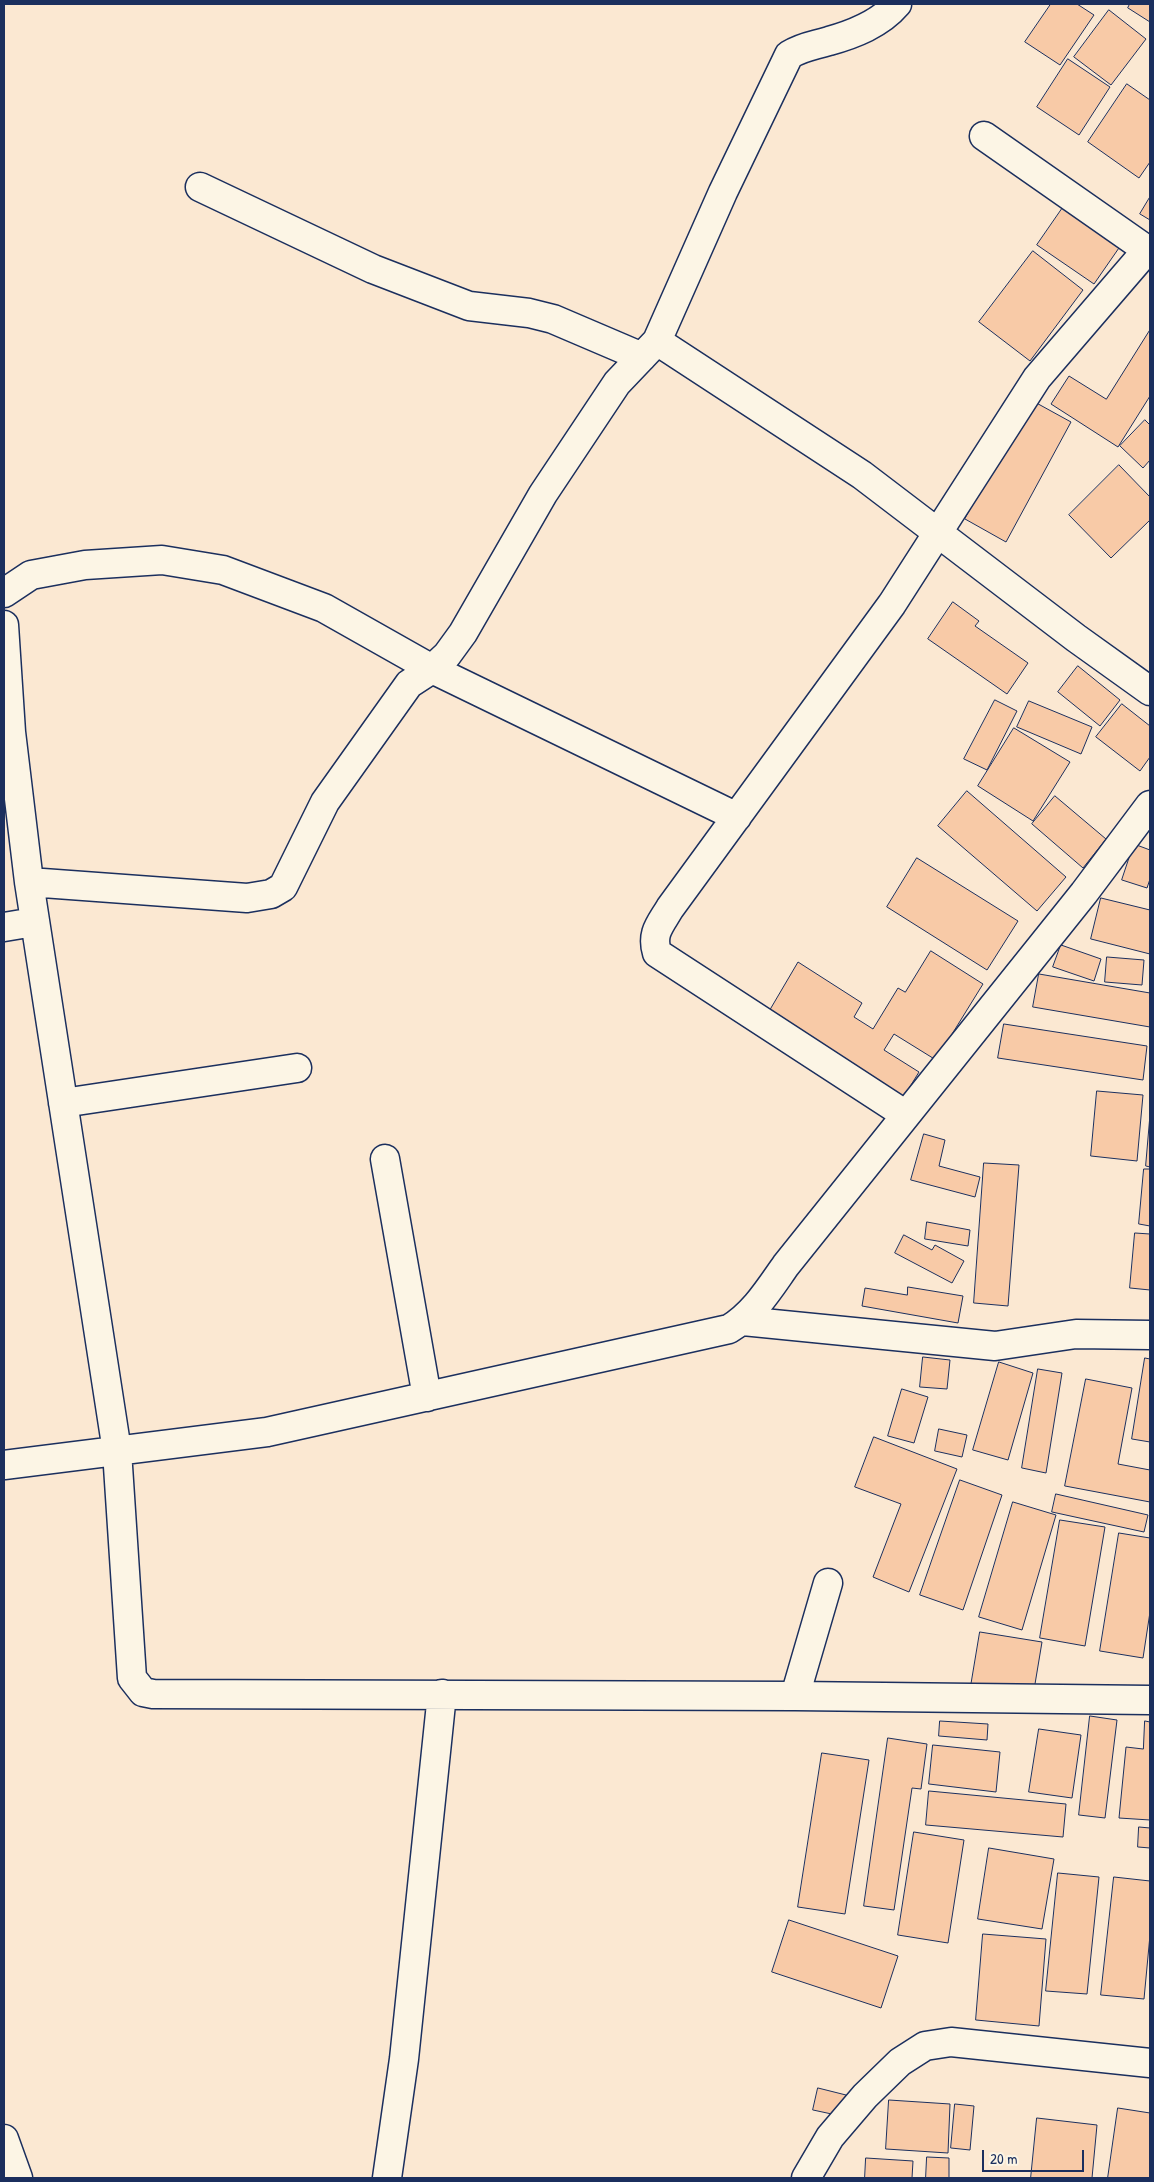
<!DOCTYPE html>
<style>
body{margin:0}
#map{position:relative;width:1154px;height:2182px;overflow:hidden;background:#fbe8d2;font-family:"Patrick Hand",sans-serif}
canvas{display:block}
.frame{position:absolute;inset:0;border:5px solid #1b2f5e;pointer-events:none}
.scale{position:absolute;left:982px;top:2150px;width:102px;height:22px;box-sizing:border-box;border:2px solid #1b2f5e;border-top:0;padding-left:6px;font-size:15px;line-height:18px;white-space:nowrap;color:#1b2f5e;-webkit-text-stroke:4px #fcf5e5;paint-order:stroke}
</style>
<div id="map">
<canvas width="1154" height="2182"></canvas>
<div class="frame"></div>
<div class="scale">20 m</div>
</div>
<script>
const g = document.querySelector('canvas').getContext('2d');
g.lineJoin = 'round';
function fillPath(path, color) { g.fillStyle = color; g.fill(path, 'evenodd'); }
function strokePath(path, color, width, dash) { g.strokeStyle = color; g.lineWidth = width; g.lineCap = dash ? 'butt' : 'round'; g.setLineDash(dash || []); g.stroke(path); }
const building = new Path2D(`
 M1051 4H1077L1094 15 1060 65 1025 42Z
 M1130 4H1150V22L1128 8Z
 M1109 10 1146 39 1111 85 1074 57Z
 M1068 59 1110 87 1079 135 1037 107Z
 M1127 84 1150 100V162L1139 178 1088 142Z
 M1150 197V220L1140 214Z
 M1064 206 1121 245 1094 284 1037 245Z
 M1033 251 1083 290 1030 361 979 322Z
 M1150 330V396L1118 447 1051 404 1069 376 1106 399Z
 M1031 400 1071 422 1006 542 965 519Z
 M1145 420 1150 425V460L1143 468 1120 446Z
 M1119 465 1150 497V520L1111 558 1069 515Z
 M953 602 979 621 975 626 1028 663 1007 694 928 639Z
 M1078 666 1120 700 1100 726 1058 692Z
 M995 700 1017 711 987 770 964 759Z
 M1029 701 1092 727 1081 754 1017 727Z
 M1122 704 1150 726V757L1140 771 1096 737Z
 M1014 728 1070 762 1033 821 978 786Z
 M967 791 1066 877 1037 911 938 826Z
 M1055 796 1106 839 1083 868 1032 824Z
 M1134 844 1150 850V879L1147 888 1122 880Z
 M917 858 1018 921 987 970 887 907Z
 M1101 898 1150 910V954L1091 939Z
 M1061 945 1101 959 1094 981 1053 967Z
 M931 951 983 984 936 1060 894 1034 884 1050 919 1072 903 1098 768 1013 798 962 862 1003 854 1017 873 1029 898 988 905 992Z
 M1107 957 1144 960 1142 985 1105 982Z
 M1039 974 1150 993V1027L1033 1007Z
 M1004 1024 1147 1046 1143 1080 998 1058Z
 M1097 1091 1143 1095 1137 1161 1091 1156Z
 M1150 1115V1167L1146 1166Z
 M924 1134 945 1140 939 1166 980 1177 975 1197 911 1180Z
 M984 1163 1019 1165 1008 1306 974 1303Z
 M1144 1169H1150V1226L1139 1224Z
 M927 1222 970 1230 968 1246 925 1239Z
 M1135 1233 1150 1234V1290L1130 1288Z
 M904 1235 932 1250 935 1245 964 1261 952 1283 895 1253Z
 M908 1287 963 1296 958 1323 862 1306 865 1288 907 1295Z
 M923 1357 950 1360 947 1389 920 1387Z
 M1145 1358 1150 1359V1442L1132 1439Z
 M999 1362 1033 1373 1008 1460 973 1450Z
 M1038 1369 1062 1373 1046 1473 1022 1468Z
 M1086 1379 1132 1388 1118 1464 1150 1470V1502L1065 1486Z
 M902 1389 928 1397 914 1443 888 1436Z
 M939 1429 967 1435 962 1457 935 1451Z
 M874 1437 957 1469 909 1592 873 1577 901 1504 855 1487Z
 M960 1480 1002 1495 963 1610 920 1595Z
 M1056 1494 1148 1515 1144 1532 1052 1512Z
 M1013 1502 1056 1515 1022 1630 979 1617Z
 M1060 1520 1105 1527 1085 1646 1040 1638Z
 M1119 1533 1150 1538V1612L1143 1658 1100 1651Z
 M980 1632 1042 1642 1033 1696 971 1686Z
 M1090 1716 1117 1720 1105 1818 1079 1815Z
 M940 1721 988 1724 987 1740 939 1736Z
 M1145 1721 1150 1722V1820L1119 1818 1126 1747 1143 1749Z
 M1039 1729 1081 1735 1072 1798 1029 1792Z
 M888 1738 927 1744 921 1789 912 1788 894 1910 864 1906Z
 M933 1745 1000 1752 996 1792 929 1784Z
 M822 1753 869 1760 845 1914 798 1907Z
 M929 1791 1066 1804 1063 1837 926 1825Z
 M1139 1827 1150 1828V1848L1138 1847Z
 M914 1832 964 1840 948 1943 898 1935Z
 M989 1848 1054 1859 1042 1929 978 1919Z
 M1058 1873 1099 1877 1087 1994 1046 1991Z
 M1114 1877 1150 1881V1935L1144 1999 1101 1995Z
 M789 1920 898 1956 881 2008 772 1972Z
 M983 1934 1046 1939 1039 2026 976 2020Z
 M818 2088 846 2095 841 2116 813 2110Z
 M889 2100 950 2104 948 2153 886 2149Z
 M955 2104 974 2106 970 2150 951 2148Z
 M1118 2108 1150 2113V2178H1108Z
 M1037 2118 1097 2125 1092 2178H1031Z
 M927 2157 949 2158V2178H926Z
 M866 2158 913 2161 912 2178H865Z`);
fillPath(building, '#f8caa7');
strokePath(building, '#1b2f5e', 1);
const minor = new Path2D(`
 M984 136 1150 252
 M200 187 373 269 469 306 529 313 553 319 642 357
 M657 341 862 475 1076 638 1150 691
 M4 593 31 575 85 565 162 560 223 570 324 608 432 669 737 817
 M4 625 11 732 29 882 117 1451 132 1678 143 1692 153 1694 795 1696 1150 1700
 M29 882 247 898 271 894 283 887 325 802 409 684 432 669 447 655 463 633 543 494 617 383 657 341 723 192 789 55C804 46 813 46 829 41 854 34 880 24 897 4
 M4 927 34 922
 M63 1103 297 1068
 M906 1115 657 953C651 933 660 925 670 908L892 604 1037 378 1147 250
 M385 1159 427 1397
 M743 1321 995 1346 1076 1334 1150 1335
 M4 1465 267 1432 729 1329C754 1314 769 1289 786 1265L1084 893 1150 805
 M795 1696 828 1583
 M4 2139 18 2178
 M387 2178 404 2059 442 1694
 M806 2178 830 2137 865 2096 900 2062 925 2046 951 2042 1150 2063`);
strokePath(minor, '#1b2f5e', 31);
strokePath(minor, '#fcf5e5', 28);
</script>
